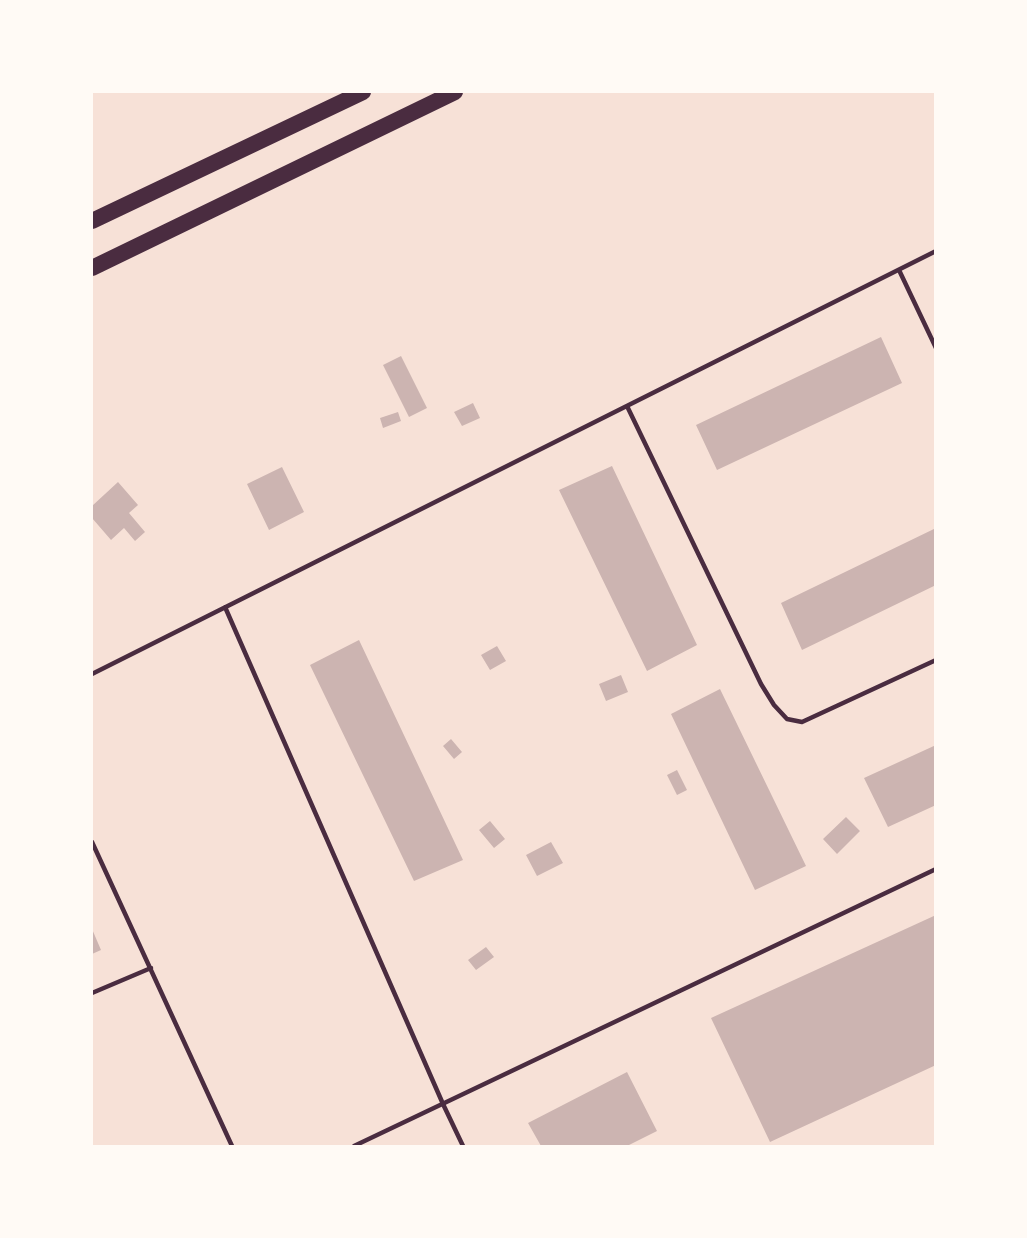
<!DOCTYPE html>
<style>
body{margin:0}
#map{position:relative;width:1027px;height:1238px;overflow:hidden;background:#f7e1d7;font-family:Cabin,sans-serif}
canvas{display:block}
.frame{position:absolute;inset:0;border:93px solid #fffaf5;pointer-events:none}
</style>
<div id="map">
<canvas width="1027" height="1238"></canvas>
<div class="frame"></div>
</div>
<script>
const g = document.querySelector('canvas').getContext('2d');
g.lineJoin = 'round';
function fillPath(path, color) { g.fillStyle = color; g.fill(path, 'evenodd'); }
function strokePath(path, color, width, dash) { g.strokeStyle = color; g.lineWidth = width; g.lineCap = dash ? 'butt' : 'round'; g.setLineDash(dash || []); g.stroke(path); }
fillPath(new Path2D(`
 M881 337 902 383 717 470 696 425Z
 M401 356 427 408 409 417 383 365Z
 M473 403 480 418 462 426 454 412Z
 M398 412 401 421 383 428 380 418Z
 M612 466 697 645 647 671 559 490Z
 M282 467 304 512 269 530 247 484Z
 M118 482 138 505 129 513 145 532 135 541 124 528 111 540 92 518V506Z
 M936 528V585L802 650 781 603Z
 M359 640 463 860 414 881 310 665Z
 M497 646 506 661 490 670 481 655Z
 M621 675 628 692 606 701 599 684Z
 M720 689 806 866 755 890 671 714Z
 M451 739 462 752 454 759 443 746Z
 M936 745V805L888 827 864 778Z
 M677 770 687 790 677 795 667 775Z
 M846 817 860 831 837 854 823 839Z
 M490 821 505 839 494 848 479 830Z
 M551 842 563 863 537 876 526 855Z
 M936 915V1065L770 1142 711 1018Z
 M92 929 101 950 92 954Z
 M486 947 494 957 476 970 468 960Z
 M627 1072 657 1131 627 1146H541L528 1123Z`), '#ccb4b1');
strokePath(new Path2D(`
 M899 270 936 348
 M627 406 761 684 774 705 787 719 802 722 936 660
 M225 607 443 1104 463 1146
 M92 674 936 251
 M92 842 232 1146
 M92 993 151 968
 M354 1146 936 869`), '#4a2c40', 4.5);
strokePath(new Path2D(`
 M92 221 363 92
 M92 268 455 92`), '#4a2c40', 16);
</script>
